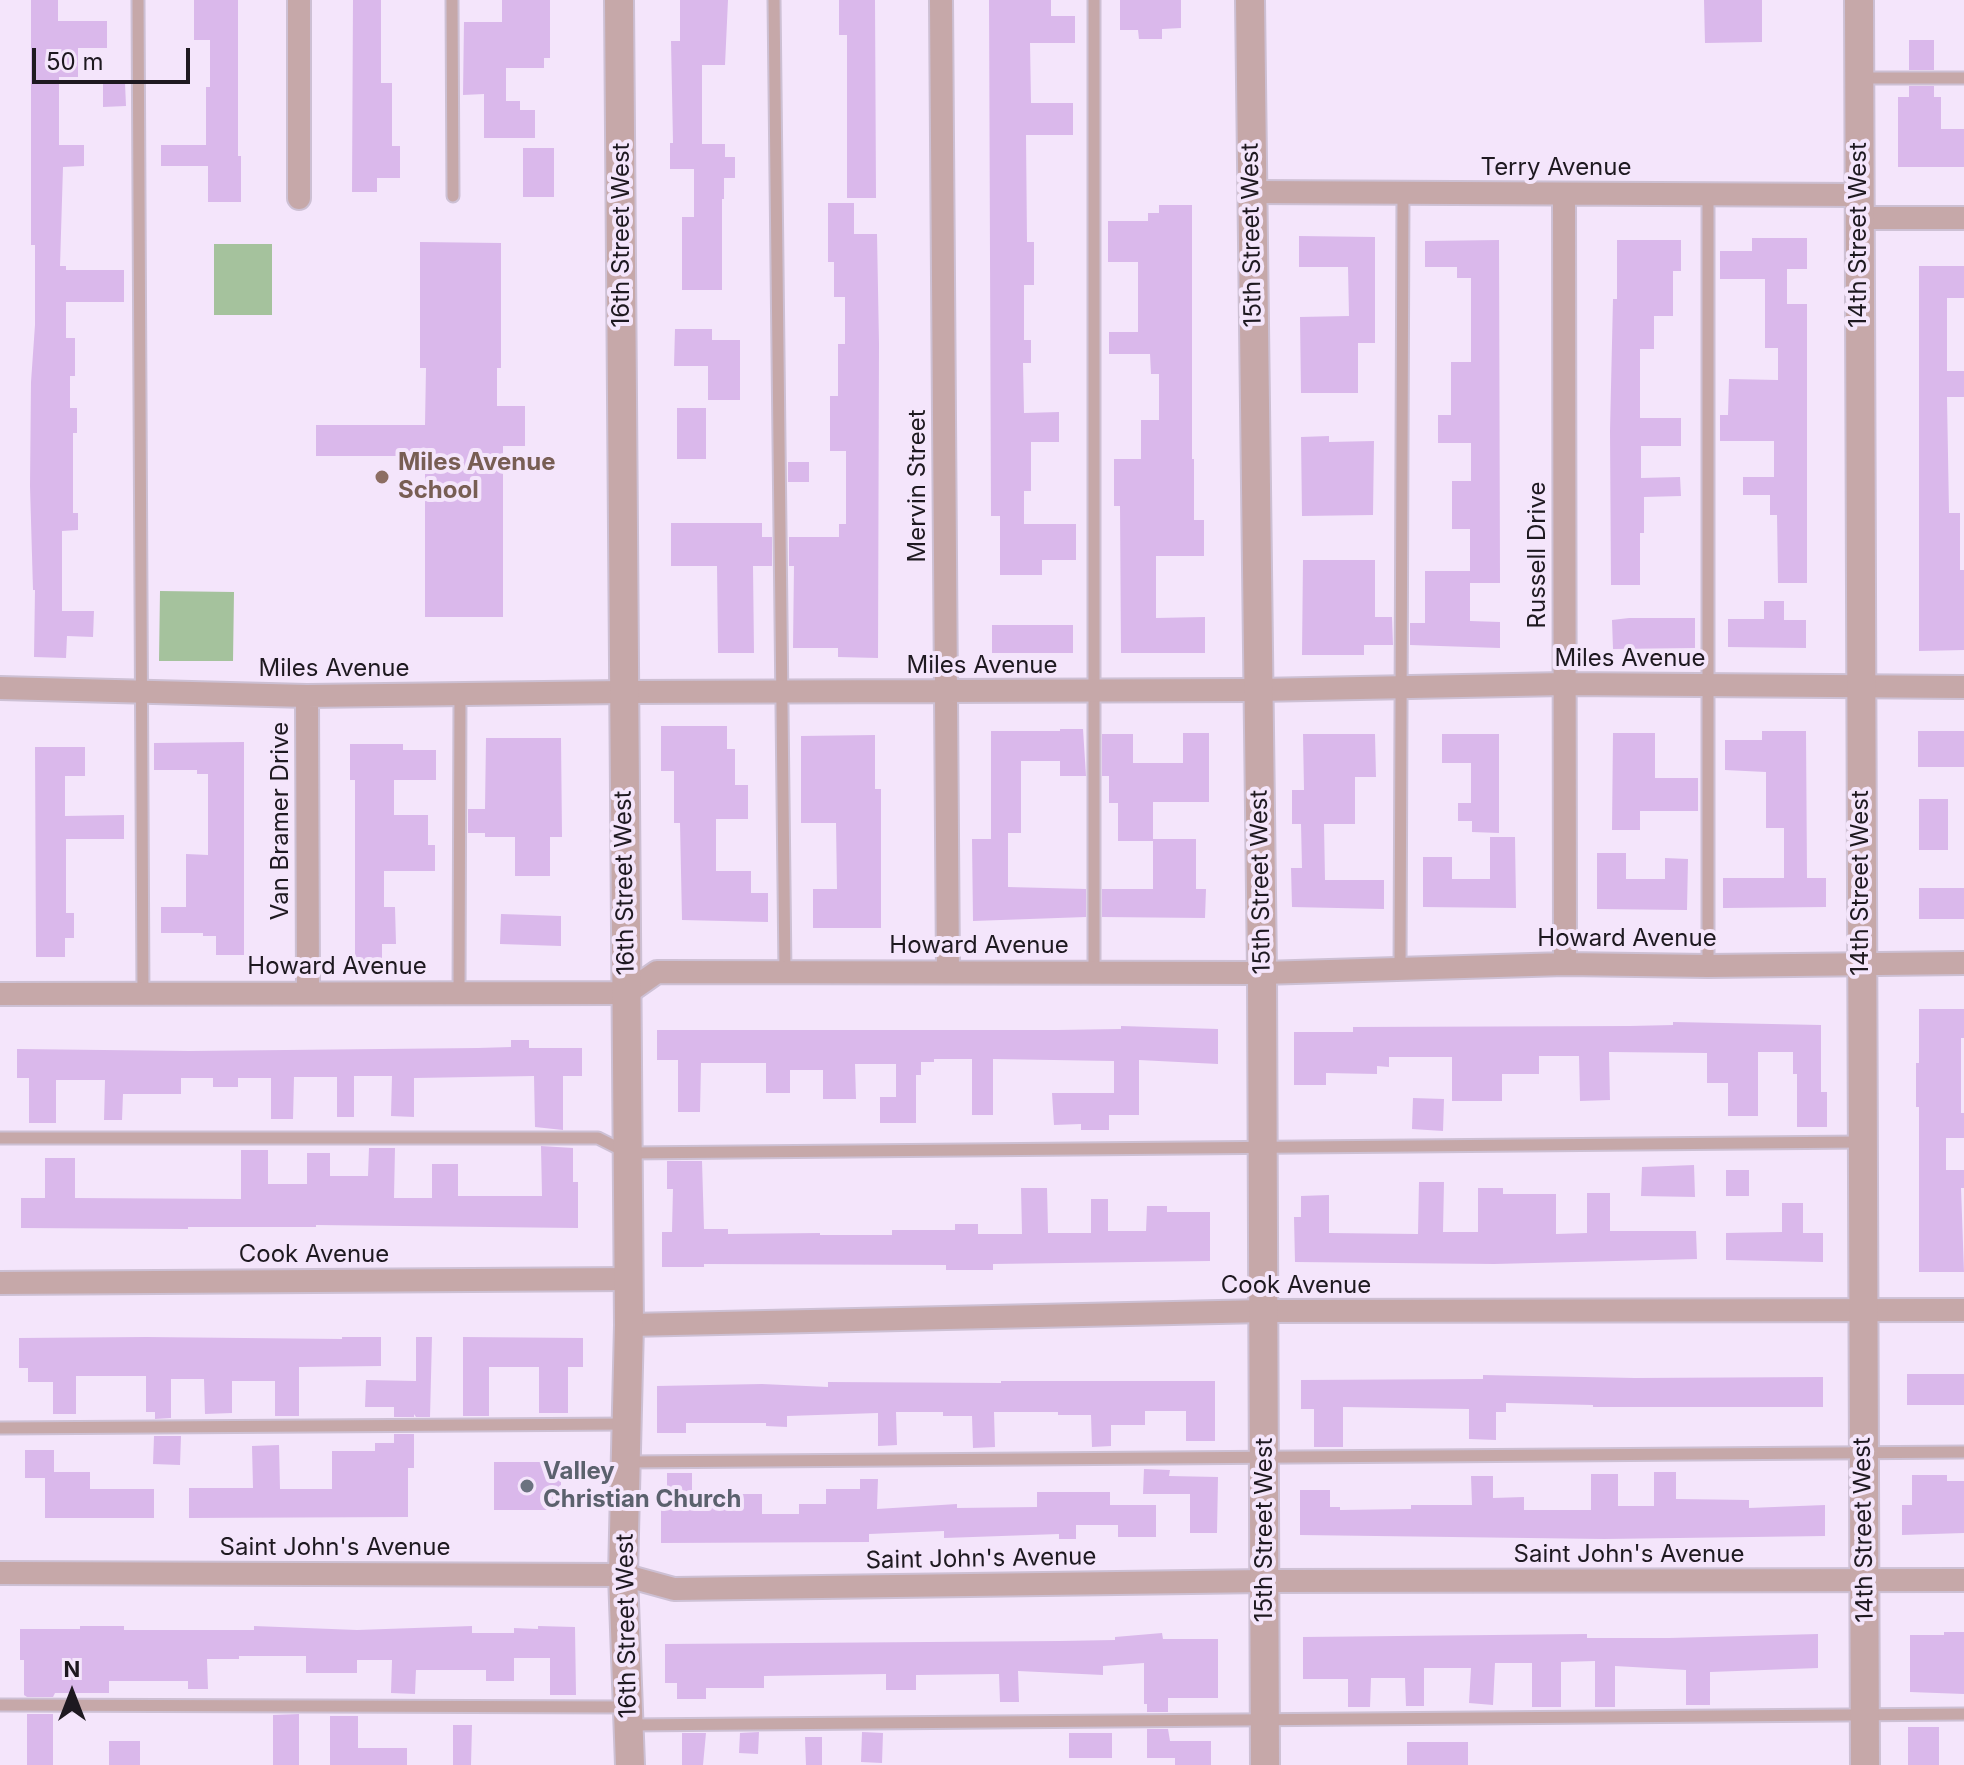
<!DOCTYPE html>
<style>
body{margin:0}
#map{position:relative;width:1964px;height:1765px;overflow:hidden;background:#f4e5fb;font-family:Inter,sans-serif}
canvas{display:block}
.north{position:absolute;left:32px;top:1653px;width:80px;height:80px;-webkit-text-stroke:6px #f4e5fb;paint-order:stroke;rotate:0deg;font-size:22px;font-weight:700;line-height:32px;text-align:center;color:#1e1920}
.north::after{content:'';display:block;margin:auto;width:28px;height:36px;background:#1e1920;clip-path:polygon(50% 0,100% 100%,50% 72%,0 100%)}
.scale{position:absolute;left:32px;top:48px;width:158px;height:36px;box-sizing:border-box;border:4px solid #1e1920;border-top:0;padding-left:10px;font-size:24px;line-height:28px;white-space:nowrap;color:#1e1920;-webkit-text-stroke:6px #f4e5fb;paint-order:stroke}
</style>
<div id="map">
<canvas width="1964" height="1765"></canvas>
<div class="north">N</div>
<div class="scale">50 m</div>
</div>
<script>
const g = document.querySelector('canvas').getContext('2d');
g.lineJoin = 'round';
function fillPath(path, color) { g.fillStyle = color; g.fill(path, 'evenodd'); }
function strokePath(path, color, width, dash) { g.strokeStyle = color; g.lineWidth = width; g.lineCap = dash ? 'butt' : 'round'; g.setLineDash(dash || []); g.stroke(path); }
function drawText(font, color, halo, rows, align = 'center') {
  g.font = font + ' Inter,sans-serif'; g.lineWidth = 8; g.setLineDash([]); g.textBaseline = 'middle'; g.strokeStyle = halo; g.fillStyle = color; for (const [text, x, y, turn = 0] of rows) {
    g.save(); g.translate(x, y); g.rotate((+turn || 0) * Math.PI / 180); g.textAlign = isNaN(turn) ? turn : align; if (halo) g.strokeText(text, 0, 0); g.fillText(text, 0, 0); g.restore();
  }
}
fillPath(new Path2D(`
 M214 244H272V315H214Z
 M160 591 234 592 233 661H159Z`), '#a5c29d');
fillPath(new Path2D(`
 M31 0H58V21H107V48H78V77H59V145H84V166L63 167 60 266H66V270H124V302H66V338H75V376H70V408H77V433H73V513H78V530L62 531V611H94L93 637 67 636 66 658 34 657 35 590H33L30 486 31 382 35 325V245H31Z
 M194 0H238V156H241V202H208V166H161V145H206V87H210V40H194Z
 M353 0H381V83H392V146H400V178H377V192H352Z
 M502 0H550V58H544V68H506V101H520V110H535V138H484V94L463 95 464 22H502Z
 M680 0H728L725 65H702V144H725V157H735V178H724V199H722V290H682V217H694V169H670V143H673L671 41H680Z
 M839 0H875L876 198H847V35H839Z
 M989 0H1051V16H1075V43H1030L1031 103H1073V135H1026L1027 242H1034V285H1024V340H1031V363H1023L1024 413 1059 412V442H1031V491H1024V524H1076V560H1042V575H1000V516H991Z
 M1120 0H1181V28L1162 29V39H1139L1138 30H1120Z
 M1704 0H1762V42L1705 43Z
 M1909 40H1934V70H1909Z
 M103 83H125L126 106 103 107Z
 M1909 86H1934V97H1941V129H1964V167H1898V97H1909Z
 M523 148H554V197H523Z
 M828 203H854V234H877L879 344 878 658 838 657V648H793L794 566H789V537H839V524H846V451H830V396H838V344H845V297H834V262H828Z
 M1159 205H1192V459H1194V520H1204V556H1156V618L1205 617V653H1121L1120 506H1114V459H1141V420H1159V374H1151L1150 354H1109V332H1138V262H1108V221H1148V213H1159Z
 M1299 236 1375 237V343H1358V393H1301L1300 317 1349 316 1348 267H1299Z
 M1752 238H1807V269H1787V304H1807V583H1778L1777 515H1770V495H1743V477H1774V441H1720V415H1728L1729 379 1778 380V348H1765V279H1720V251H1752Z
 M1499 240 1500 583H1470V621L1500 622V648L1410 645V623H1425V571H1470V529H1452V481H1471V443H1438V415H1451V362H1471V278H1457V267H1425V241Z
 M1617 240H1681V271H1673V316H1654V349H1640V418H1681V446H1641V478L1680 477 1681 496 1644 497V533H1640V585H1611L1610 431 1613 299H1617Z
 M420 242 501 243V368H497V406H525V446H503V617H425V456H316V425H425L426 368H420Z
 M1919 266H1964V298H1947V371H1964V397H1947L1949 513H1960V570H1964V650L1919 651Z
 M675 329H712V340H740V400H708V366H674Z
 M677 408H706V459H677Z
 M1329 436V442L1374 441 1373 515 1302 516 1301 437Z
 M788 462H809V482H788Z
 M671 523H762V537H772V566H753L754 653H718L717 566H671Z
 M1303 560H1375V617H1392L1393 645H1364V655H1302Z
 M1764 601H1784V620H1806V648L1728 647V619H1764Z
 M1629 618H1695V648L1613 649 1612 620Z
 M992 625H1073V653H992Z
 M661 726H727V749H735V785H748V819H716V871H751V893H768V922L682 920 680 823H674V771H661Z
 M1060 729H1083L1086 776H1060V761H1021V833H1008V887L1086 889V917L973 921 972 839H991V731H1060Z
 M1762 731H1806L1807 878H1826V907L1723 908V878H1784V828H1766V772L1725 770V740H1762Z
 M1918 731H1964V767H1918Z
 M1183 733H1209V802H1153V839H1196V889H1206L1205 918 1102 917V889H1153V841H1118V803H1109V776H1102V734H1133V763H1183Z
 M1613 733H1655V778H1698V811H1640V830H1612Z
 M1303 734H1375L1376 777H1355V824H1324L1325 880H1384V909L1292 907 1291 868H1302L1301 824H1292V790H1304Z
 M1442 734H1499V833L1472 832V821H1458V803H1471V763H1442Z
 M875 735V789H881V928H813V889H837L836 823H801V736Z
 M486 738H561L562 837H550V876H515V837H485V833H468V809H485Z
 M244 742V955H216V936H203V933H161V907H186V854L208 855V774H197V770H154V743Z
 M350 744H403V750H436V780H394V815H428V845H435V871H384V907H395L396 944H382V962H355V780H350Z
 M35 747H85V776H65V816L124 815V839H66V913H74V938H65V957H36Z
 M1919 799H1948V850H1919Z
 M1490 837H1515L1516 908 1423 907V857H1452V879H1490Z
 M1597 853H1626V879H1665V858L1688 859 1687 910 1597 909Z
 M1919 888H1964V919H1919Z
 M501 914 561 916V946L500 944Z
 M1919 1009H1964V1038H1961V1113H1964V1138H1946V1170H1964V1188H1961L1964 1272H1919V1107H1916V1063H1919Z
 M1673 1022 1821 1025V1092H1827V1127H1797V1074H1793V1052H1758V1116H1728V1083H1707V1053L1609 1052 1610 1100 1580 1101 1579 1056H1539V1074H1502V1101H1452V1057H1389V1067L1377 1066V1074L1326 1073V1085H1294V1032H1353V1027L1630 1026 1673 1025Z
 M1121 1026 1218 1029V1064L1139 1060V1115H1109V1130H1081V1124L1054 1125 1052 1093H1114V1061L993 1059V1115H972V1059H934V1062H921V1075H916V1123H880V1097H896V1064H855L856 1099H823V1070H790V1093H766V1063H701L700 1112H678V1060H657V1030H1057L1121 1029Z
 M511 1040H529V1048H582V1076H563V1130L535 1127 534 1076 414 1078V1117L391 1116 392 1076H354V1117H337V1077H294L293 1119H271V1078H238V1087H213V1078H181V1094H123L122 1120H104L105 1080H56V1123H29V1078H17V1049L190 1051 478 1048 511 1047Z
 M1413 1098 1444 1099 1443 1131 1412 1129Z
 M541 1146 573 1148V1182H578V1228L316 1225V1227H188V1229L21 1228V1198H45V1158H75V1198L241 1199V1150H268V1184H307V1153H330V1176H368L369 1148H395L394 1198H432V1164H458V1196H542Z
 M667 1161H702L704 1229H728V1234L820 1233V1235H892V1230H955V1224H978V1234H1022L1021 1188H1047L1048 1233H1091V1199H1108V1231H1146L1147 1206H1167V1212H1210V1261L993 1264V1270H946V1265L704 1264V1267H662V1232H672L673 1189H667Z
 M1694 1165 1695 1197 1641 1196 1642 1167Z
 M1726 1170H1749V1196H1726Z
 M1419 1182H1444L1443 1232H1478V1188H1503V1194H1556V1234L1587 1233V1193H1610V1231H1696L1697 1259 1494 1264 1295 1262 1294 1217H1301V1196L1329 1195V1233L1418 1234Z
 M1782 1203H1803V1233H1823V1262L1726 1260V1233L1782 1232Z
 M146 1337 342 1339V1337H381V1366L299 1367V1416H275V1381H232V1413L205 1414 204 1379H171V1418L155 1419V1412H146V1376H76V1414H53V1382H28V1368H19V1338Z
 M416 1337H432L430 1417H416L414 1414V1417H394V1407H365L366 1380 416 1381Z
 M463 1337 583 1338V1367H568V1413H539V1367H489V1416H463Z
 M1907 1374H1964V1405H1907Z
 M1483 1375 1635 1378 1823 1377V1407H1593V1405L1506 1403V1412H1496V1440L1469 1439V1409L1343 1407V1447H1314V1409H1301V1380L1483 1379Z
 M1001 1381H1215V1441H1186V1411H1145V1425H1111V1446L1092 1447 1091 1415H1058V1412H994L995 1447 973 1448 972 1416H943V1412H896L897 1445 878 1446V1413L787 1416V1427L766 1426V1423H686V1433H657V1386L762 1384 828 1387V1382L1001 1383Z
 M394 1434H414V1468H408V1517L189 1518V1488H253L252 1446 279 1445 280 1489H332V1451H375V1443H394Z
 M154 1436H181L180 1465 153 1464Z
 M25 1450H54V1472H90V1489H154V1518H45V1478H25Z
 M494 1462H561V1510H494Z
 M1144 1469 1170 1470 1169 1476 1218 1477 1217 1533H1190V1494H1143Z
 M1654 1472H1676V1499L1749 1500V1508L1825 1505V1536L1604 1539 1300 1535V1490H1330V1507H1340V1510L1411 1509V1505H1472L1471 1476H1493V1498L1524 1497V1510H1591V1474H1618V1506H1654Z
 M667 1473H692V1505H740V1494H762V1514H799V1504H826V1489H860V1479H878L877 1509 957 1504V1508L1037 1507V1492H1110V1505H1156V1537H1118V1525H1076V1539H1059V1534L944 1538V1531L869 1534V1542L661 1543V1507H667Z
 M1912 1475H1947V1481H1964V1533L1902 1535V1505H1912Z
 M80 1626H124V1630H254V1626L357 1630 472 1626V1633H514V1628L538 1629V1626L575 1627 576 1695H550V1658H514V1681H486V1670H416L415 1694 391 1693 392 1660H357V1673H306V1656H239V1659H207L208 1689H188V1681H109V1693H55L53 1697H27L24 1695V1660H20V1629H80Z
 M1944 1632H1964V1694L1910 1692V1635H1944Z
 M1162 1633 1163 1639H1218V1698H1168V1712H1147V1704H1144V1663L1103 1666V1675L1018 1671 1019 1702H1000L999 1674 916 1675V1690H886V1674L764 1676V1688H706V1699H677V1683H665V1644L1060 1641 1115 1640V1637Z
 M1587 1634V1638H1669L1818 1634V1668L1710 1672V1705H1686V1670L1615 1666V1707H1595V1661L1561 1662V1707H1532V1663H1495L1493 1705 1469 1703 1471 1668H1424V1706H1406L1405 1678H1371L1370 1707H1348V1679H1303V1637Z
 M27 1714H53V1765H27Z
 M299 1714V1765H273V1715Z
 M330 1716H358V1748H407V1765H330Z
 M453 1725H472L471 1765H453Z
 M1908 1727H1939V1765H1908Z
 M1147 1729H1168L1170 1741H1211V1765H1175V1758H1147Z
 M759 1732 758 1754 739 1753 740 1733Z
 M862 1732 883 1733 882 1763 861 1762Z
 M682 1733H706L703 1765H682Z
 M1069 1733H1112V1758H1069Z
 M805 1737H822V1765H806Z
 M109 1741H140V1765H109Z
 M1407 1742H1468V1765H1407Z`), '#dab8eb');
const service = new Path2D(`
 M138 0 143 993
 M452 0 453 196
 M774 0 785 972
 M1861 78H1964
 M1708 194V966
 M1400 969 1403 193
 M1094 973V0
 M459 993 460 695
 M0 1138H598L628 1153 1861 1142
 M0 1428 627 1424
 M627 1462 1964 1452
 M0 1705 627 1707
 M629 1725 1964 1714`);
const minor = new Path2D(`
 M941 0 948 972
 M1251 192 1860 195
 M1564 194 1565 964
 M299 198V0
 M1860 218H1964
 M0 688 307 696 623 692 1258 690 1564 684 1964 687
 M307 696 308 993
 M0 994 627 993 657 972 1262 973 1565 964 1708 966 1964 963
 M0 1283 629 1279
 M629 1325 1264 1311 1964 1310
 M0 1573 623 1575 674 1589 1265 1581 1964 1580`);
const tertiary = new Path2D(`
 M619 0 629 1325 623 1575 630 1765
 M1250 0 1262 973 1265 1765
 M1859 0 1865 1765`);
strokePath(service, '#cdc0d4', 15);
strokePath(minor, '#cdc0d4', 26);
strokePath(tertiary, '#cdc0d4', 32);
strokePath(service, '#c6a8a9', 11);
strokePath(minor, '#c6a8a9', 22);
strokePath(tertiary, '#c6a8a9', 28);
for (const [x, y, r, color] of [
 [382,477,8,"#8d6e63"],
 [527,1486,8,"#6b7280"]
]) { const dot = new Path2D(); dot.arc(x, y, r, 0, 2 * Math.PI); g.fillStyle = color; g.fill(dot); strokePath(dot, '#f4e5fb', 3); }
drawText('24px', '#1e1920', '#f4e5fb', [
 ["Terry Avenue",1556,168],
 ["16th Street West",622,235,-90],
 ["15th Street West",1252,235,-91],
 ["14th Street West",1859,235,-90],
 ["Mervin Street",918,486,-90],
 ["Russell Drive",1538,555,-90],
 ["Miles Avenue",1630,659],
 ["Miles Avenue",982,666],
 ["Miles Avenue",334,669],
 ["Van Bramer Drive",281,821,-90],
 ["15th Street West",1261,882,-91],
 ["16th Street West",625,883,-91],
 ["14th Street West",1861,883,-90],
 ["Howard Avenue",1627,939],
 ["Howard Avenue",979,946],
 ["Howard Avenue",337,967],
 ["Cook Avenue",314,1255],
 ["Cook Avenue",1296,1286],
 ["15th Street West",1265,1530,-90],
 ["14th Street West",1864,1530,-91],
 ["Saint John's Avenue",335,1548],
 ["Saint John's Avenue",1629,1555],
 ["Saint John's Avenue",981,1559,-1],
 ["16th Street West",627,1626,-91]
]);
drawText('bold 24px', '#785e54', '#f4e5fb', [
 ["Miles Avenue",398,463],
 ["School",398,491]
], 'left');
drawText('bold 24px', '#5b616d', '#f4e5fb', [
 ["Valley",543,1472],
 ["Christian Church",543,1500]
], 'left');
</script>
